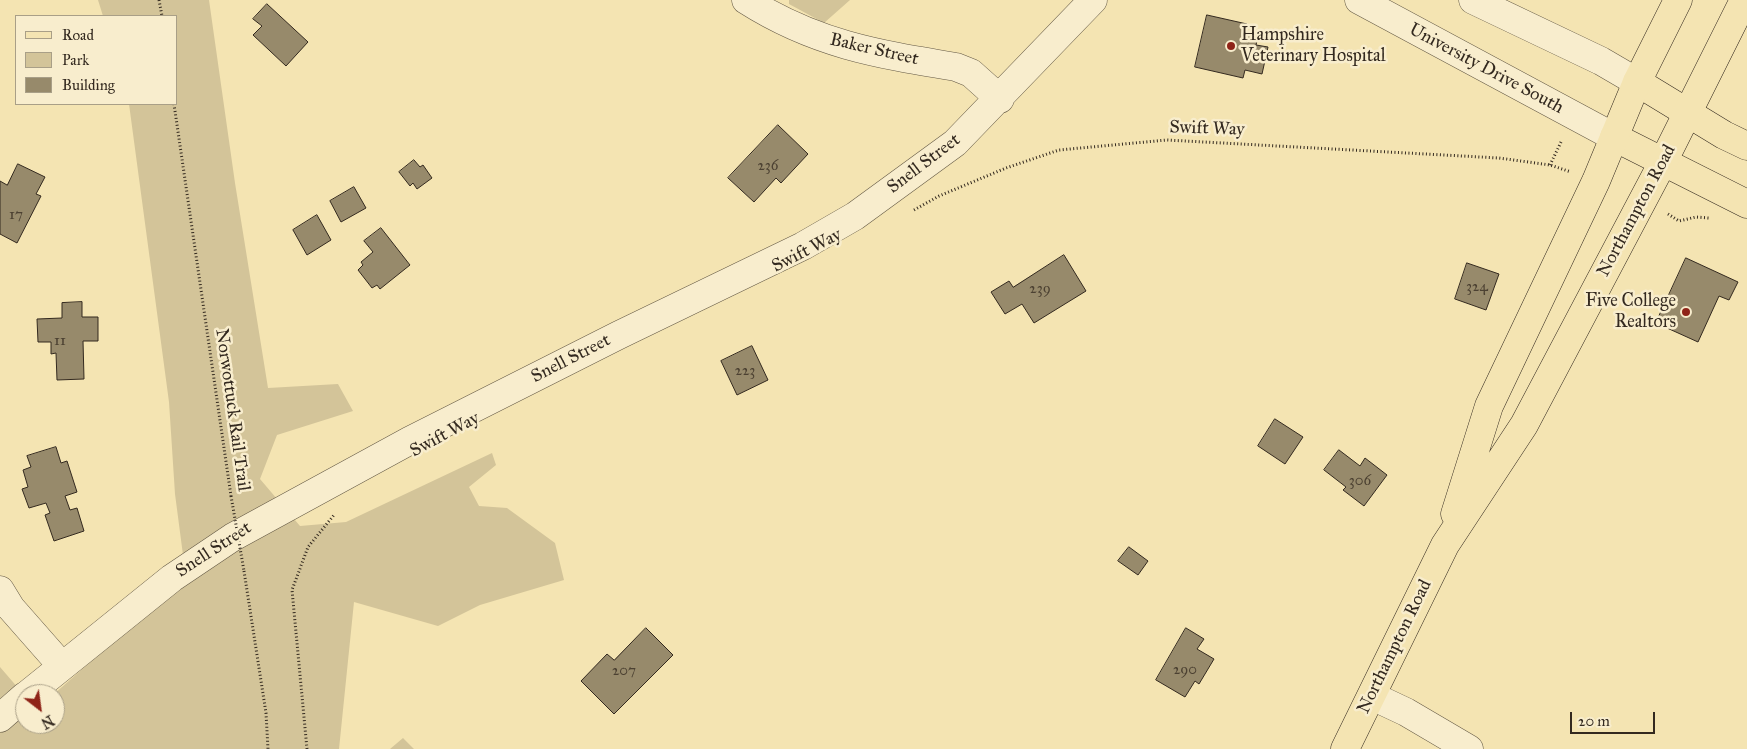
<!DOCTYPE html>
<style>
body{margin:0}
#map{position:relative;width:1747px;height:749px;overflow:hidden;background:#f4e4b2;font-family:"IM FELL Great Primer",serif}
canvas{display:block}
.legend{position:absolute;left:15px;top:15px;width:162px;height:90px;box-sizing:border-box;background:#f8edcd;border:1px solid #a99f87;margin:0;padding:6px 9px;list-style:none;font-size:15px;color:#33291f}
.legend li{display:flex;align-items:center;gap:10px;height:25px}
.legend b{width:25px;border:1px solid #a99f87}
.north{position:absolute;left:15px;top:684px;width:50px;height:50px;box-sizing:border-box;background:#f8edcd;border:1px solid #a99f87;border-radius:50%;rotate:150deg;font-size:14px;font-weight:700;line-height:20px;text-align:center;color:#33291f}
.north::after{content:'';display:block;margin:auto;width:18px;height:22px;background:#8f2418;clip-path:polygon(50% 0,100% 100%,50% 72%,0 100%)}
.scale{position:absolute;left:1570px;top:712px;width:85px;height:22px;box-sizing:border-box;border:2px solid #33291f;border-top:0;padding-left:6px;font-size:15px;line-height:18px;white-space:nowrap;color:#33291f;-webkit-text-stroke:4px #f8edcd;paint-order:stroke}
</style>
<div id="map">
<canvas width="1747" height="749"></canvas>
<ul class="legend">
<li><b style="height:6px;background:#f4e4b2"></b>Road</li>
<li><b style="height:14px;background:#d3c499"></b>Park</li>
<li><b style="height:14px;background:#978a6b"></b>Building</li>
</ul>
<div class="north">N</div>
<div class="scale">20 m</div>
</div>
<script>
const g = document.querySelector('canvas').getContext('2d');
g.lineJoin = 'round';
function fillPath(path, color) { g.fillStyle = color; g.fill(path, 'evenodd'); }
function strokePath(path, color, width, dash) { g.strokeStyle = color; g.lineWidth = width; g.lineCap = dash ? 'butt' : 'round'; g.setLineDash(dash || []); g.stroke(path); }
function drawText(font, color, halo, rows, align = 'center') {
  g.font = font + ' "IM FELL Great Primer",serif'; g.lineWidth = 5; g.setLineDash([]); g.textBaseline = 'middle'; g.strokeStyle = halo; g.fillStyle = color; for (const [text, x, y, turn = 0] of rows) {
    g.save(); g.translate(x, y); g.rotate((+turn || 0) * Math.PI / 180); g.textAlign = isNaN(turn) ? turn : align; if (halo) g.strokeText(text, 0, 0); g.fillText(text, 0, 0); g.restore();
  }
}
fillPath(new Path2D(`
 M98 0H209L235 183 268 388 338 384 353 411 277 435 260 479 300 526 346 522 492 453 496 465 469 487 479 506 507 508 555 543 564 580 480 605 438 626 354 602 339 749H0V667L25 696V724H55L54 694 186 578 175 494 169 402 129 104H176V16H103Z
 M789 0H850L824 23 789 4Z
 M403 738 414 749H390Z`), '#d3c499');
const building = new Path2D(`
 M267 4 308 42 286 66 253 35 262 26 253 19Z
 M1207 15 1247 24 1245 34 1258 37 1256 45 1268 47 1262 74 1245 70 1243 78 1195 67Z
 M778 125 808 154 781 183 776 178 754 202 728 178Z
 M414 160 420 167 423 165 432 178 417 189 413 183 410 186 399 172Z
 M18 164 45 177 36 194 41 196 17 243 0 234V181L7 185Z
 M354 187 366 208 341 222 330 201Z
 M317 215 331 240 307 255 293 230Z
 M381 228 410 265 380 289 377 285 372 288 358 270 363 265 361 262 373 252 364 241Z
 M1064 255 1086 291 1034 323 1022 304 1005 314 991 292 1009 281 1013 287Z
 M1686 258 1738 282 1729 300 1719 296 1698 342 1656 323Z
 M1467 263 1499 274 1486 310 1455 299Z
 M82 302V317H98V341H83L84 379 57 380 56 353 51 354V342H38L37 319 62 318V303Z
 M752 346 768 380 737 395 721 361Z
 M1275 419 1303 437 1285 464 1258 446Z
 M56 447 61 463 67 461 77 492 65 496 70 510 77 508 84 531 54 541 45 515 50 513 46 503 29 508 22 489 28 487 23 470 31 467 27 456Z
 M1339 450 1360 466 1365 458 1387 475 1364 506 1343 490 1346 487 1324 470Z
 M1129 547 1148 561 1138 575 1118 561Z
 M646 628 673 655 614 714 581 681 607 654 614 660Z
 M1186 628 1204 639 1197 649 1214 659 1199 684 1195 681 1185 697 1156 680Z`);
fillPath(building, '#978a6b');
strokePath(building, '#33291f', 1);
const minor = new Path2D(`
 M746 0C815 44 877 54 956 67L971 73 1000 99
 M1359 0 1614 137
 M1473 0 1601 61 1637 82
 M0 590 11 608 62 666
 M28 694 172 578 233 537 409 441 619 335 803 246 855 216 955 143 1093 0
 M1372 696 1406 712 1469 749
 M0 718 25 696`);
const major = new Path2D(`
 M1637 82 1724 135 1747 146
 M1614 137 1747 204`);
const highway = new Path2D(`
 M1455 514 1489 406 1596 181 1637 82 1678 0
 M1345 749 1445 545 1524 425 1663 162 1744 0`);
strokePath(minor, '#635844', 29);
strokePath(major, '#33291f', 29);
strokePath(highway, '#33291f', 29);
strokePath(new Path2D(`
 M159 0 162 16
 M174 104 231 496
 M1550 165 1562 140
 M914 210 939 196 1006 168 1059 150 1167 140 1499 158 1550 165 1571 172
 M1668 214 1679 221 1696 217 1709 218
 M244 571 266 713 268 749
 M307 749 292 590 308 547 334 515`), '#33291f', 3, [1, 2.5]);
strokePath(minor, '#f8edcd', 28);
strokePath(major, '#f4e4b2', 28);
strokePath(highway, '#f4e4b2', 28);
strokePath(new Path2D(`
 M231 496 244 571`), '#33291f', 3, [1, 2.5]);
for (const [x, y, r, color] of [
 [1231,46,5,"#8f2418"],
 [1686,312,5,"#8f2418"]
]) { const dot = new Path2D(); dot.arc(x, y, r, 0, 2 * Math.PI); g.fillStyle = color; g.fill(dot); strokePath(dot, '#f8edcd', 2); }
drawText('15px', '#4c4132', null, [
 ["236",768,166],
 ["17",16,215],
 ["324",1477,287],
 ["239",1040,289],
 ["11",60,341],
 ["223",745,371],
 ["306",1360,481],
 ["290",1185,670],
 ["207",624,671]
]);
drawText('18px', '#33291f', '#f8edcd', [
 ["Hampshire",1241,36],
 ["Veterinary Hospital",1241,57],
 ["Five College",1676,302,"right"],
 ["Realtors",1676,323,"right"]
], 'left');
drawText('18px', '#33291f', '#f8edcd', [
 ["Baker Street",874,50,13],
 ["University Drive South",1486,69,28],
 ["Swift Way",1207,129,2],
 ["Snell Street",924,164,-37],
 ["Northampton Road",1637,211,-62],
 ["Swift Way",807,251,-27],
 ["Snell Street",571,359,-27],
 ["Norwottuck Rail Trail",232,410,82],
 ["Swift Way",445,435,-28],
 ["Snell Street",214,550,-33],
 ["Northampton Road",1395,647,-64]
]);
</script>
